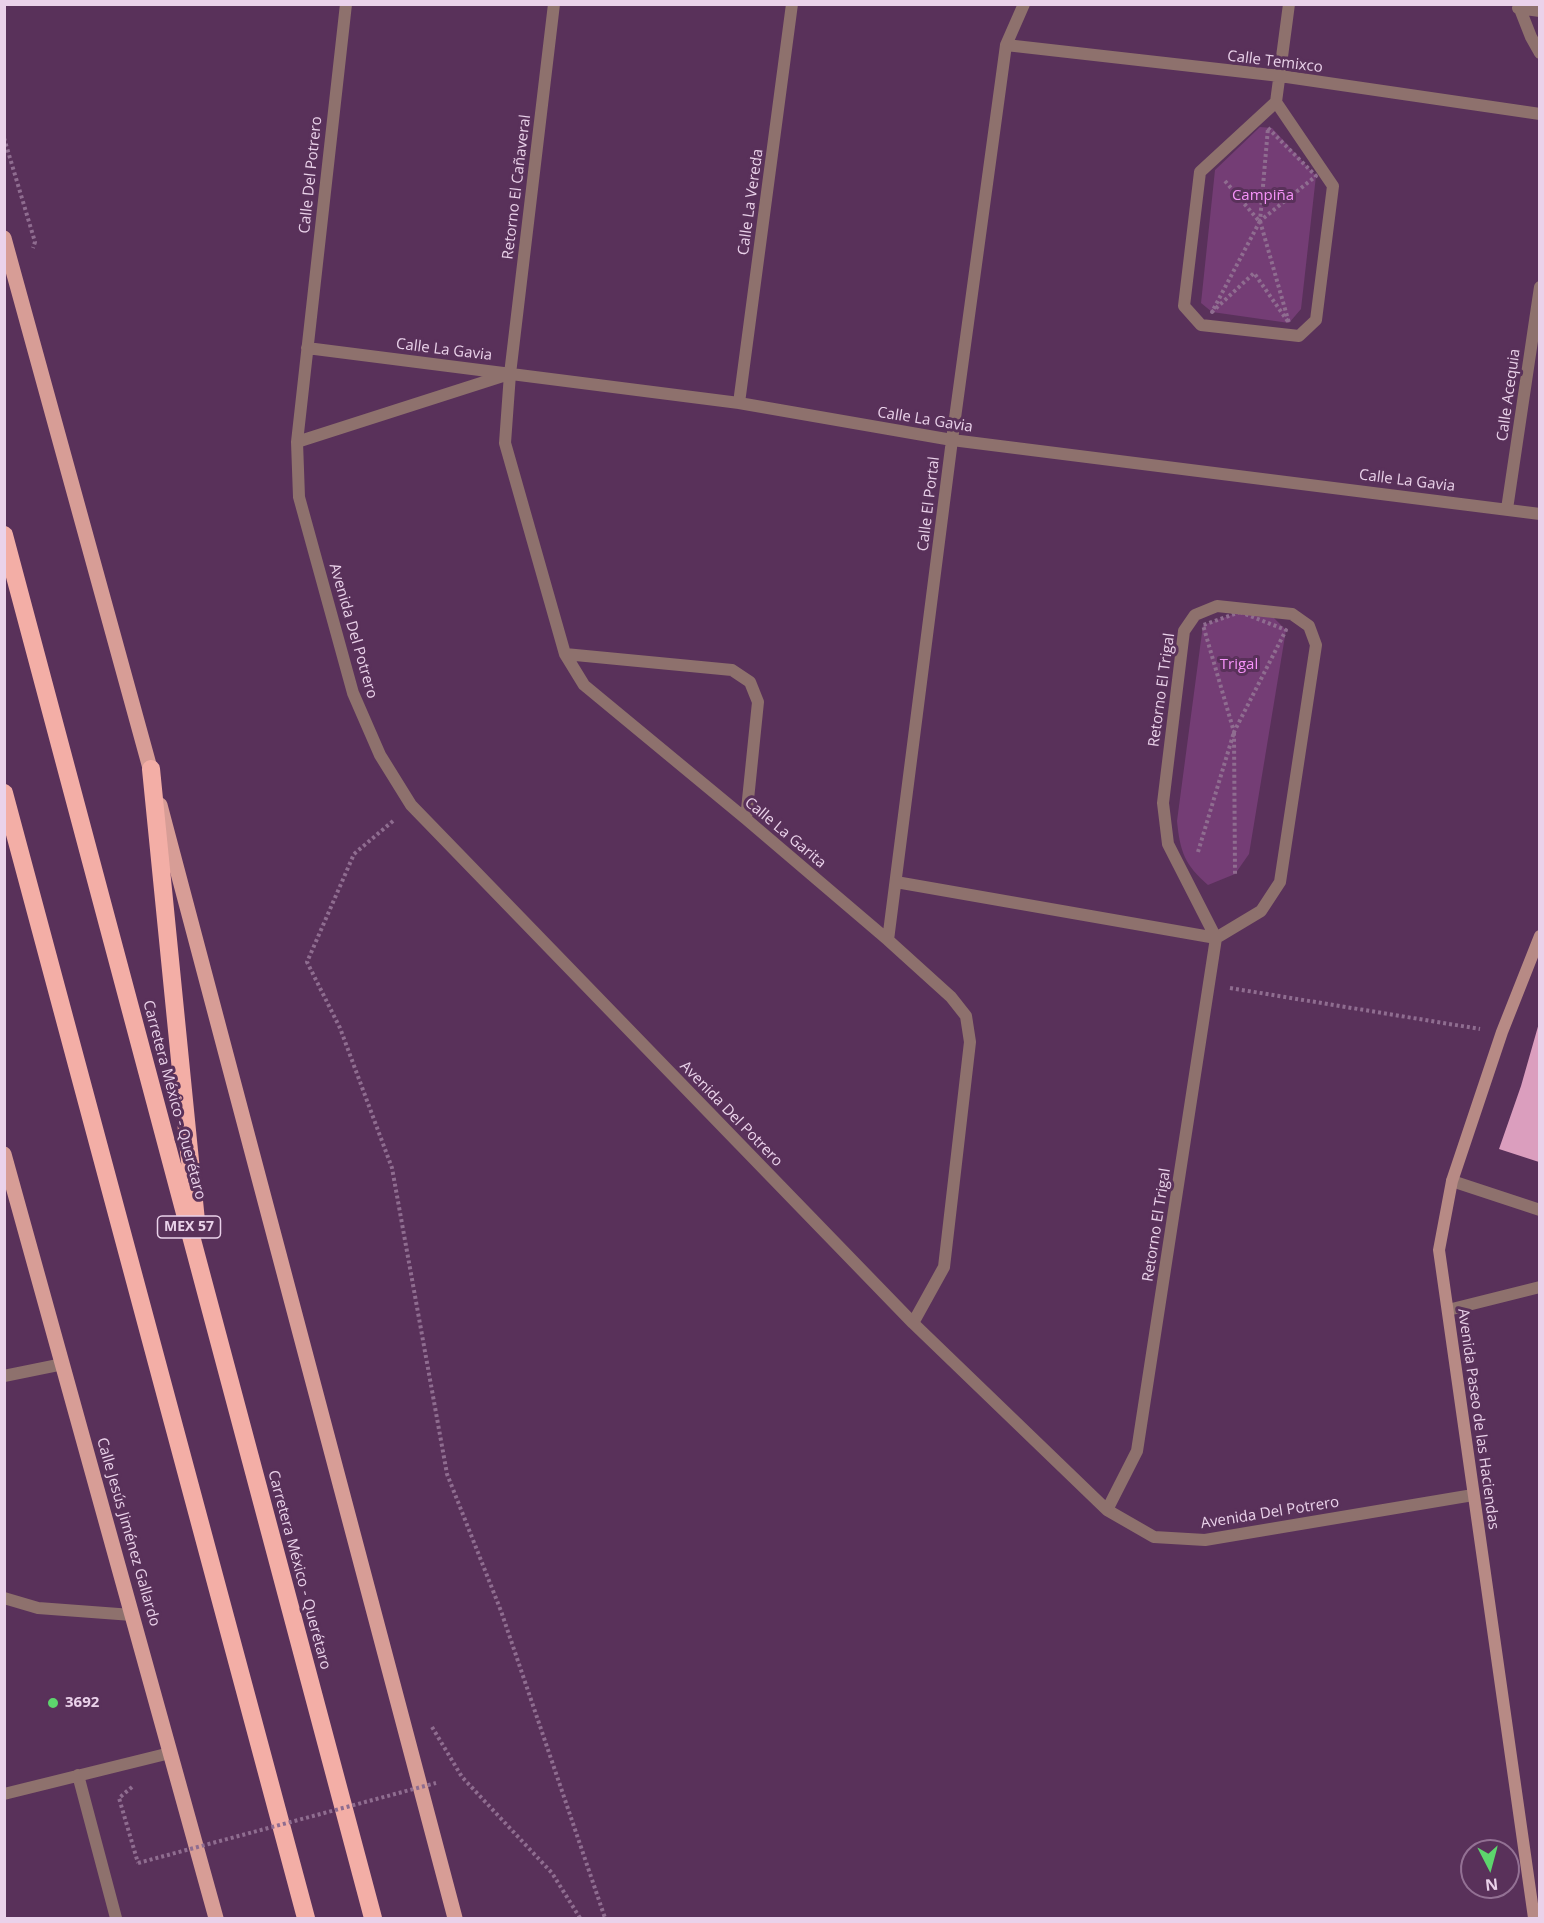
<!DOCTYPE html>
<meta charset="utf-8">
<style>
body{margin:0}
#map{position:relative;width:1544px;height:1923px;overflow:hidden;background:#59315a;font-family:"Open Sans",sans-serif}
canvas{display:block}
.frame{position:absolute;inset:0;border:6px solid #ead2ea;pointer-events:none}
.north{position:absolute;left:1460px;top:1839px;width:60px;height:60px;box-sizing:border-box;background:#59315a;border:2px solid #937194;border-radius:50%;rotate:174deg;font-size:16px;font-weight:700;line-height:24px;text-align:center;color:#ead2ea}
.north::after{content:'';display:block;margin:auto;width:21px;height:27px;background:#5dd56d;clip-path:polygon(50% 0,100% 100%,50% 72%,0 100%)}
</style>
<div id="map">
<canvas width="1544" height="1923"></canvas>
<div class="frame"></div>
<div class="north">N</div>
</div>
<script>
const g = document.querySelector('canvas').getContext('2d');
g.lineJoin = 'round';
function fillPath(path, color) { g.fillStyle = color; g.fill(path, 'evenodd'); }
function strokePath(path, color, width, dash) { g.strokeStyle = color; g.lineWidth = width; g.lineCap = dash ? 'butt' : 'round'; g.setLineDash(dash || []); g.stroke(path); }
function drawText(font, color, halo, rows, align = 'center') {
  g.font = font + ' "Open Sans",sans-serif'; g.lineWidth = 6; g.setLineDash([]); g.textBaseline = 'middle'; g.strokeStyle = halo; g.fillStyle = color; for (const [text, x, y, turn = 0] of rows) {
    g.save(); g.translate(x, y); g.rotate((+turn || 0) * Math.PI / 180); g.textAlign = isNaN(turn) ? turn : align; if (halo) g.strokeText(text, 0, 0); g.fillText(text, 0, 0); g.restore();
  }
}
fillPath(new Path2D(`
 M1260 127 1272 128 1316 176 1301 309 1289 323 1212 312 1201 303 1215 170Z
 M1240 612 1274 618 1286 630 1249 854 1235 874 1208 885C1185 865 1180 852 1177 821L1203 625Z`), '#743d75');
fillPath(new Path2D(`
 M1539 1023V1162L1499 1149 1521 1086Z`), '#db9ebe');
strokePath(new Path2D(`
 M1268 128 1316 176 1260 221Z
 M4 138 35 242 33 248
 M1225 181 1259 221
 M1260 221 1289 323 1254 273 1212 312Z
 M1240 612 1286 630 1234 732 1203 625Z
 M393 821 354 854 307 962 340 1028 392 1168 447 1474 501 1611 605 1918
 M1198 852 1234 732 1235 874
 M1230 988 1480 1029
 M432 1727 462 1777 552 1873 580 1918
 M132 1787 119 1798 138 1863`), '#8f6d90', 4, [3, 3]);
strokePath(new Path2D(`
 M4 1376 63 1364
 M4 1598 38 1608 132 1615
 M78 1775 116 1918
 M4 1794 170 1753`), '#8e716d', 12);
strokePath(new Path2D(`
 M346 4 297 442 299 497 353 693 380 755 411 805 913 1323 1107 1510 1154 1537 1205 1540 1473 1495
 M554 4 510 374 505 443 565 654 584 685 746 819 888 940 951 997 966 1016 970 1042 944 1267 913 1323
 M1518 4 1531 37 1540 53
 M1518 8 1540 11
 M1006 45 1280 76 1540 114
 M1276 102 1333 186 1316 320 1299 336 1201 325 1184 306 1200 172 1276 102 1289 4
 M307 348 739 403 952 440 1540 514
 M739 403 792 4
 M297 442 506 375
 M1507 509 1540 287
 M1217 606 1292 614 1309 626 1316 645 1280 882 1261 911 1216 938 1168 844 1163 803 1184 631 1195 615Z
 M565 654 732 670 750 682 758 702 746 819
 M896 882 1216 938 1137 1451 1107 1510
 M888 940 952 440 1006 45 1024 4
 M1452 1181 1540 1210
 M1448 1310 1540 1287`), '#8e716d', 12);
strokePath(new Path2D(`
 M1534 1918 1439 1250 1452 1181 1502 1032 1540 936`), '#b78a85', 12);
strokePath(new Path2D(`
 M4 238 153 779
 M160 805 455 1918
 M4 1154 216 1918`), '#d79d96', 15);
strokePath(new Path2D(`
 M4 535 373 1918
 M151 769 196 1221
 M4 793 306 1918`), '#f3aea6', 18);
strokePath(new Path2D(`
 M138 1863 436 1783`), '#8f6d90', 4, [3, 3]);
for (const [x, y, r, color] of [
 [53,1703,6,"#5dd56d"]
]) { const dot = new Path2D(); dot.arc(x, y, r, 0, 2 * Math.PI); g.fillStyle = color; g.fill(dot); strokePath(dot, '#59315a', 2); }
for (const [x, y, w] of [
 [189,1227,63]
]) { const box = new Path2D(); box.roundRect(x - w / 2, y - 11, w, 22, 4.5); g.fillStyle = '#59315a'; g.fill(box); strokePath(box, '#ead2ea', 1.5); }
drawText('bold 14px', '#ead2ea', null, [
 ["MEX 57",189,1227]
]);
drawText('15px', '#ead2ea', '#59315a', [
 ["Calle Temixco",1275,62,7],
 ["Calle Del Potrero",311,175,-84],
 ["Retorno El Cañaveral",517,187,-83],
 ["Calle La Vereda",751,202,-82],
 ["Calle La Gavia",444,350,7],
 ["Calle Acequia",1509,395,-82],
 ["Calle La Gavia",925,420,9],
 ["Calle La Gavia",1407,481,7],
 ["Calle El Portal",929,504,-83],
 ["Avenida Del Potrero",353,631,74],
 ["Retorno El Trigal",1162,690,-82],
 ["Calle La Garita",785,833,40],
 ["Carretera México - Querétaro",174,1100,75],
 ["Avenida Del Potrero",731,1114,46],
 ["Retorno El Trigal",1157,1225,-81],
 ["Avenida Paseo de las Haciendas",1478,1419,82],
 ["Avenida Del Potrero",1270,1513,-9],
 ["Calle Jesús Jiménez Gallardo",128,1532,74],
 ["Carretera México - Querétaro",299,1570,75]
]);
drawText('15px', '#f793fa', '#59315a', [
 ["Campiña",1263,196],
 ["Trigal",1239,665]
]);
drawText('bold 15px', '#ead2ea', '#59315a', [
 ["3692",65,1703]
], 'left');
</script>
